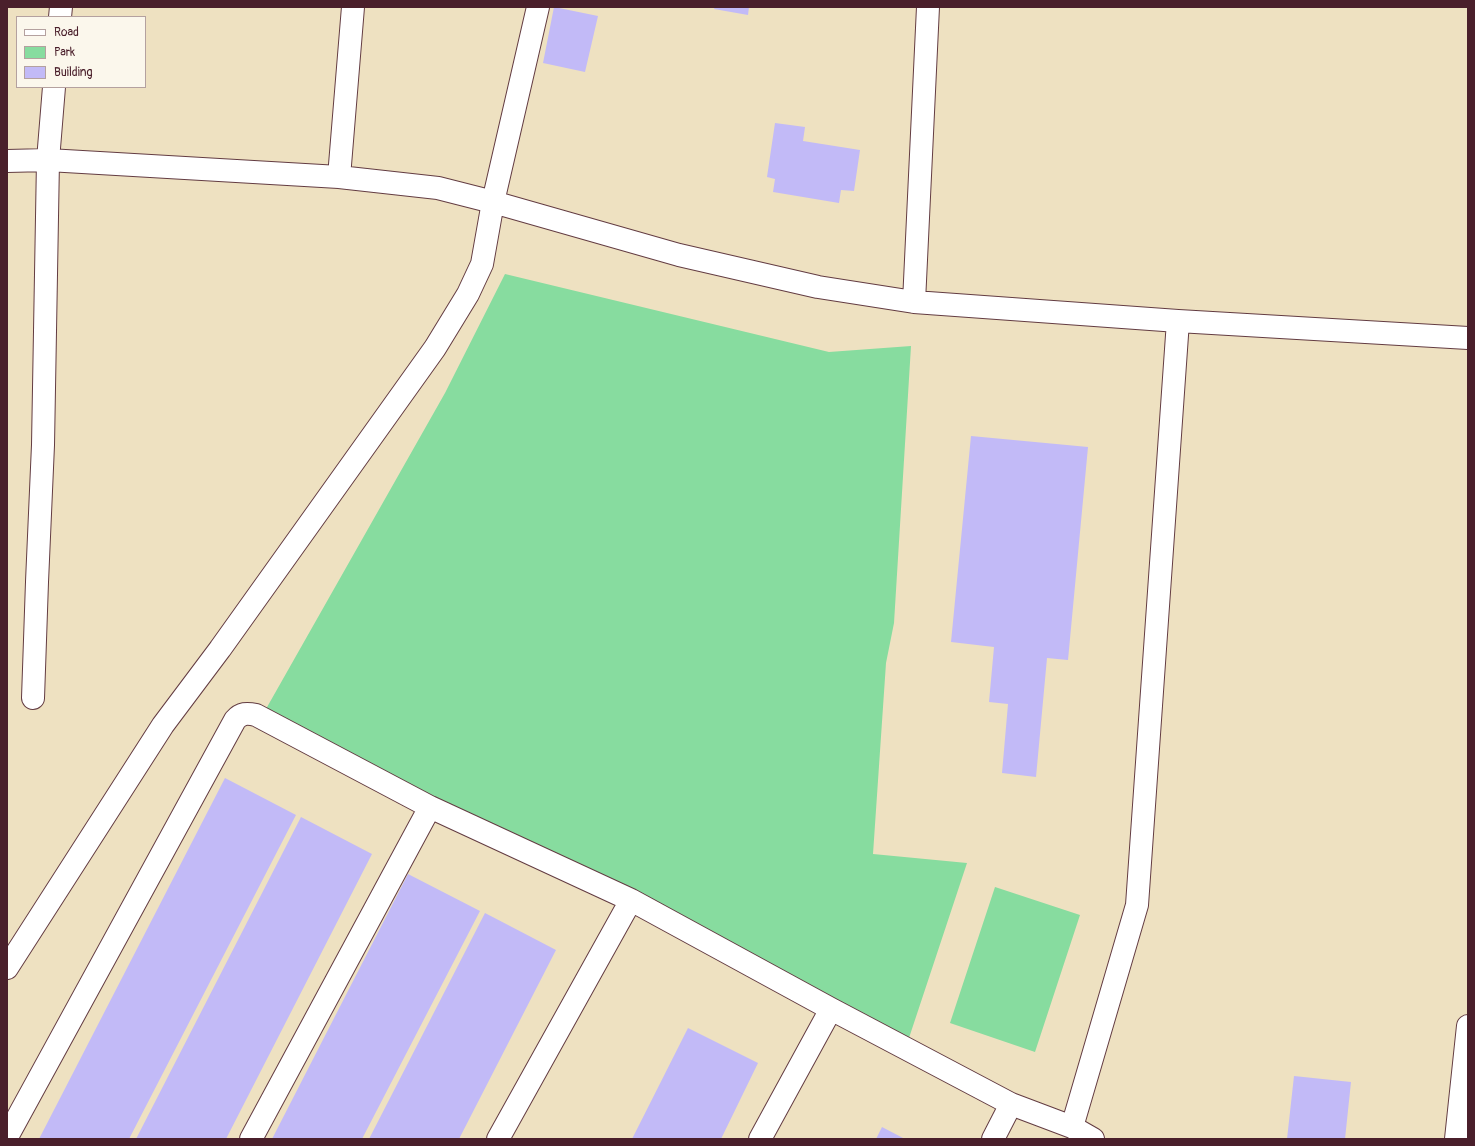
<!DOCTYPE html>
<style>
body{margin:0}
#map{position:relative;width:1475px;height:1146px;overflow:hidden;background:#eee1c1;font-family:Pangolin,sans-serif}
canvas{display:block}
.frame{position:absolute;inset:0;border:8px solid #4a1f2b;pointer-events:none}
.legend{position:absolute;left:16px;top:16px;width:130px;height:72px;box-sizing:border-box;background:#fbf7ec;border:1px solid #b4a19f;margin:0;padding:5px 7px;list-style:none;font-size:12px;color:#4a1f2b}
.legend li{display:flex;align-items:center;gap:8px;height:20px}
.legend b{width:20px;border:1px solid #b4a19f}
</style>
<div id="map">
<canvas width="1475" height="1146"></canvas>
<div class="frame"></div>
<ul class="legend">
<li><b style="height:5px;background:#fff"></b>Road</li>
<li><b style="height:11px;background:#87dc9f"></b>Park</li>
<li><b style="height:11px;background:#c2baf7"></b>Building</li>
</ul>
</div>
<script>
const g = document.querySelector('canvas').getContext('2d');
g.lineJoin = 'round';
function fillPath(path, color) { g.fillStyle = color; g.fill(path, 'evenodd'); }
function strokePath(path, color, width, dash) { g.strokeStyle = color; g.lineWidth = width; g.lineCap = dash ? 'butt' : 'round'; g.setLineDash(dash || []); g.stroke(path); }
fillPath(new Path2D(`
 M505 274 829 352 911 346 894 623 886 663 873 854 967 863 903 1056 262 716 445 393Z
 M995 887 1080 915 1035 1052 950 1023Z`), '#87dc9f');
fillPath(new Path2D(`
 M554 7 598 16 585 72 543 63Z
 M715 7H749L748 15 714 9Z
 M775 123 805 127 803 141 860 150 854 191 841 190 839 203 773 192 775 179 767 177Z
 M971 436 1088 447 1068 660 1047 658 1036 777 1002 773 1008 704 989 702 994 647 951 642Z
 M225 778 296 815 129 1139H39Z
 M301 817 372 854 226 1139H136Z
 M408 874 480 911 362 1139H272Z
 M485 913 556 950 459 1139H369Z
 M688 1028 758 1063 721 1139H632Z
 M1294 1076 1351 1082 1345 1139H1287Z
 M882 1127 905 1139H876Z`), '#c2baf7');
const street = new Path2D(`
 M60 17 61 7
 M7 161 48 160 339 177 438 188 493 202 679 255 818 287 914 302 1178 321 1468 338
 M339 177 353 7
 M914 302 928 7
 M33 698 37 582 43 445 48 160 54 87
 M7 968 163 725 220 649 435 348 468 294 482 264 493 202 538 7
 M1072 1127 1137 905 1178 321
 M7 1137 235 720C241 713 247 713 256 715L430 807 631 900 831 1009 1011 1104 1072 1127 1093 1139
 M251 1139 430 807
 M498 1139 631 900
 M760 1139 831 1009
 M993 1139 1011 1104`);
const primary = new Path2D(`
 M1456 1139 1468 1026`);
strokePath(street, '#633c42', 24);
strokePath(primary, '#633c42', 24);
strokePath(street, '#fff', 22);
strokePath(primary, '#fff', 22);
</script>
